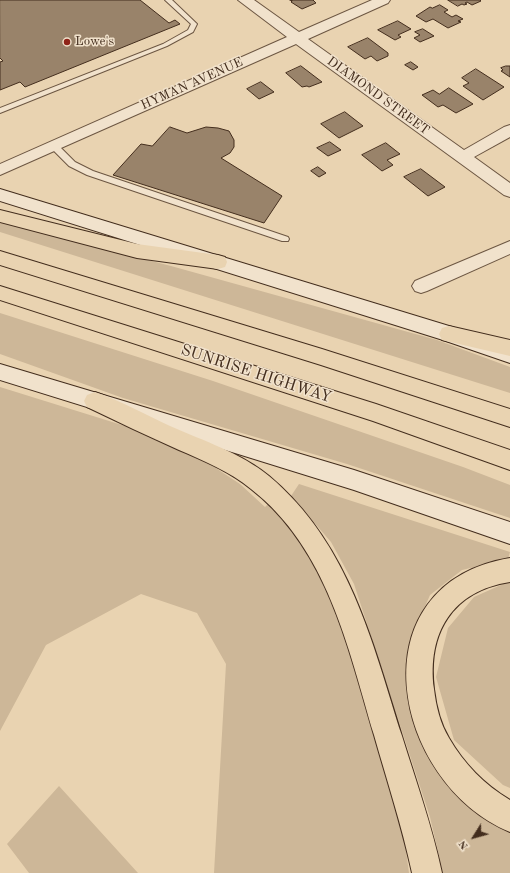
<!DOCTYPE html>
<style>
body{margin:0}
#map{position:relative;width:510px;height:873px;overflow:hidden;background:#e9d3b1;font-family:"Old Standard TT",serif}
canvas{display:block}
.north{position:absolute;left:454px;top:817px;width:40px;height:40px;-webkit-text-stroke:3px #f1e2cc;paint-order:stroke;rotate:233deg;font-size:11px;font-weight:700;line-height:16px;text-align:center;color:#432d1d}
.north::after{content:'';display:block;margin:auto;width:14px;height:18px;background:#432d1d;clip-path:polygon(50% 0,100% 100%,50% 72%,0 100%)}
</style>
<div id="map">
<canvas width="510" height="873"></canvas>
<div class="north">N</div>
</div>
<script>
const g = document.querySelector('canvas').getContext('2d');
g.lineJoin = 'round';
function fillPath(path, color) { g.fillStyle = color; g.fill(path, 'evenodd'); }
function strokePath(path, color, width, dash) { g.strokeStyle = color; g.lineWidth = width; g.lineCap = dash ? 'butt' : 'round'; g.setLineDash(dash || []); g.stroke(path); }
function drawText(font, color, halo, rows, align = 'center') {
  g.font = font + ' "Old Standard TT",serif'; g.lineWidth = 3; g.setLineDash([]); g.textBaseline = 'middle'; g.strokeStyle = halo; g.fillStyle = color; for (const [text, x, y, turn = 0] of rows) {
    g.save(); g.translate(x, y); g.rotate((+turn || 0) * Math.PI / 180); g.textAlign = isNaN(turn) ? turn : align; if (halo) g.strokeText(text, 0, 0); g.fillText(text, 0, 0); g.restore();
  }
}
fillPath(new Path2D(`
 M0 222 171 266 437 340 510 367V393L0 232Z
 M0 313 213 381 463 467 510 485V518L347 464 123 398 0 354Z
 M0 387 138 430 181 445 240 484 265 507 272 500 305 542 334 599 405 843 409 873H214L226 664 197 613 141 594 46 645 0 731Z
 M299 484 510 552 508 559 462 570 430 595 408 646 412 714 449 783 510 828V873H443L430 817 354 584 331 542 291 496Z
 M510 581V788L503 785 454 740 436 677 448 628 474 597Z
 M59 786 138 873H29L7 844Z`), '#cdb798');
const building = new Path2D(`
 M0 0H140L169 23 175 20 180 24 25 87 20 82 0 90V62L3 61 0 58Z
 M290 0H313L316 3 302 9 291 2 292 1Z
 M448 0H480L481 1 472 5 467 2 465 3 467 4 464 5 462 4 458 6Z
 M440 5 448 10 444 12 452 17 456 15 463 19 458 21 461 22 448 28 433 19 426 22 416 16 430 7 432 8Z
 M398 21 411 29 398 35 401 37 395 40 378 30Z
 M423 29 434 36 420 42 414 38 420 35 415 32Z
 M368 38 388 53V56L377 61 371 56 365 59 348 47Z
 M411 62 418 67 413 70 405 65Z
 M301 66 322 82 309 87 307 86 302 87 286 73Z
 M506 66H510V77L501 71 503 70 501 68Z
 M476 69 504 87 483 100 463 86 469 83 462 78Z
 M261 82 274 92 259 99 247 89Z
 M449 88 473 104 456 113 443 105 438 107 422 95 433 90 439 94Z
 M345 112 363 126 339 138 321 124Z
 M170 127 187 133 206 127 218 128 229 131 234 140V147L230 153 221 158 282 196 264 223 113 175 141 144 152 146Z
 M330 142 341 150 328 156 317 148Z
 M386 143 400 154 387 160 393 165 382 171 362 155Z
 M318 167 326 173 319 177 311 171Z
 M421 169 445 187 428 196 404 177Z`);
fillPath(building, '#99836a');
strokePath(building, '#432d1d', 1);
const service = new Path2D(`
 M165 0H172L196 23 197 24 193 32 167 46 0 113V108L163 44 188 30 191 24Z
 M51 144H57L75 162 93 171 288 237 289 239 288 241H282L87 175 69 166 51 148Z`);
const minor = new Path2D(`
 M238 0H254L299 32 372 0H390L388 3 308 39 464 150 504 127 510 125V137L474 157 510 183V197L504 195 296 44 0 175V164L287 37Z
 M510 241V254L427 291 421 293 415 291 412 286 415 281Z`);
const secondary = new Path2D(`
 M0 189 449 326 510 347V363L443 340 0 201Z
 M0 364 354 470 510 522V544L354 490 0 380Z`);
const motorway = new Path2D(`
 M0 210 137 244 218 255 225 257 227 262 225 267 218 269 137 258 0 222Z
 M0 251 322 349 510 409V427L321 365 0 265Z
 M0 286 376 404 510 450V470L373 421 0 300Z
 M449 326 510 340V356L442 340 439 334 442 328Z
 M95 392C121 401 146 415 170 426 204 441 241 453 269 476 349 543 372 641 402 736 416 781 432 826 442 873H412C402 826 387 781 374 735 348 647 327 548 251 489 229 471 204 461 179 450 148 436 118 422 87 407L84 401 87 395Z
 M510 558V582C452 591 427 633 434 689 436 706 440 723 449 738 464 764 485 785 510 800V832C391 782 354 584 510 558Z`);
strokePath(service, '#6c5642', 2);
strokePath(minor, '#6c5642', 2);
strokePath(secondary, '#432d1d', 2);
strokePath(motorway, '#432d1d', 2);
fillPath(service, '#f1e2cc');
fillPath(minor, '#f1e2cc');
fillPath(secondary, '#f1e2cc');
fillPath(motorway, '#e9d3b1');
for (const [x, y, r, color] of [
 [67,42,4,"#8f2418"]
]) { const dot = new Path2D(); dot.arc(x, y, r, 0, 2 * Math.PI); g.fillStyle = color; g.fill(dot); strokePath(dot, '#f1e2cc', 1.5); }
drawText('13px', '#432d1d', '#f1e2cc', [
 ["Lowe's",75,42]
], 'left');
drawText('13px', '#432d1d', '#f1e2cc', [
 ["HYMAN AVENUE",192,84,-24],
 ["DIAMOND STREET",378,96,36]
]);
drawText('16px', '#432d1d', '#f1e2cc', [
 ["SUNRISE HIGHWAY",256,374,18]
]);
</script>
